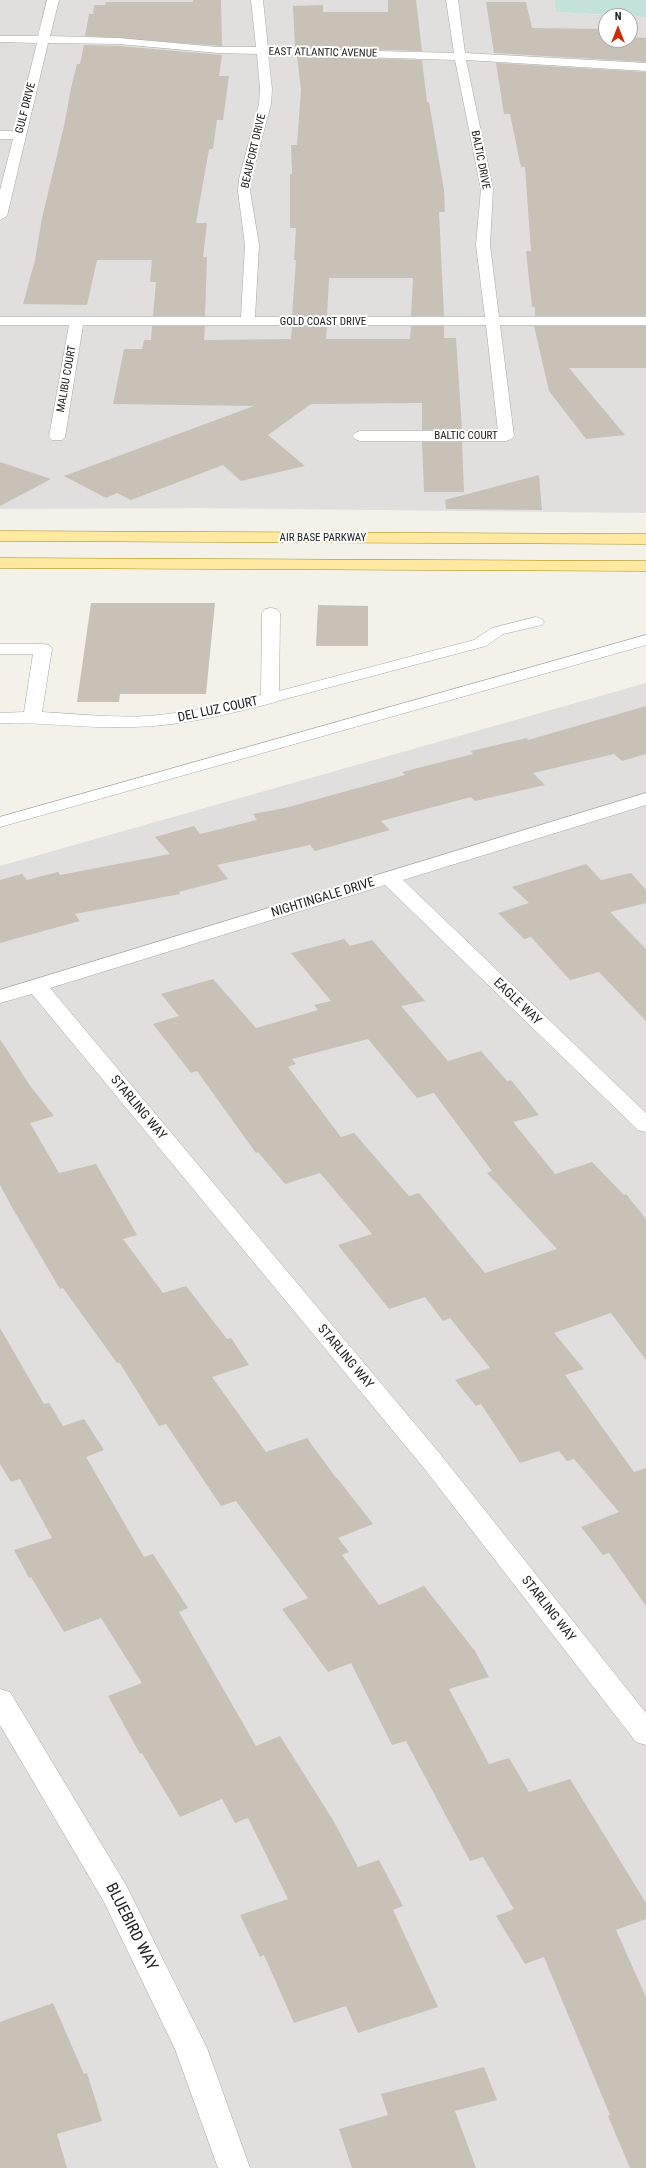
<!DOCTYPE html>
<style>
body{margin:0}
#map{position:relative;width:646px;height:2168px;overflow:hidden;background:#f3f1e8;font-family:"Roboto Condensed",sans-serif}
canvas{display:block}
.north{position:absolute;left:598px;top:8px;width:40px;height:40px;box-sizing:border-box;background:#fff;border:1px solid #a7a7a7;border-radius:50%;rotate:0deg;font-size:11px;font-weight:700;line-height:16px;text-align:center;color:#222}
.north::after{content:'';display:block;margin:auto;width:14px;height:18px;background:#d32800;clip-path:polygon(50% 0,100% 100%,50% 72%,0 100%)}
</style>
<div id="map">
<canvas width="646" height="2168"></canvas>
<div class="north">N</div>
</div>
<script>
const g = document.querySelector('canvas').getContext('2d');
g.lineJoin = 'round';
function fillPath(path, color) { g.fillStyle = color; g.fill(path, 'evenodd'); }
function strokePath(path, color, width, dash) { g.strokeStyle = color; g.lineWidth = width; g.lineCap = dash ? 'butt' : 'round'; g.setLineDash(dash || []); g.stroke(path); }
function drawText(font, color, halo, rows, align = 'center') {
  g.font = font + ' "Roboto Condensed",sans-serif'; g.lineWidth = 4; g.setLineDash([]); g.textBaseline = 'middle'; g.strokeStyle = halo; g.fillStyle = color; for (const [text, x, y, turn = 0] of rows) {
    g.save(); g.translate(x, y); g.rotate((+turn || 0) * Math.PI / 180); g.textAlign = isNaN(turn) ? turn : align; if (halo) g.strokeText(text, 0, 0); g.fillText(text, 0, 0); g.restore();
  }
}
fillPath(new Path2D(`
 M0 0H554L556 12 623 16H606V40H630V16L646 17V513L198 508 0 509Z
 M646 683V2168H0V866Z`), '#e0dfde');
fillPath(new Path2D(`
 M554 0H646V17L556 12Z`), '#c3e2da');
fillPath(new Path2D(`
 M193 0H221L222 46 85 36 89 14H93L94 5H105L106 2H193Z
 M388 0H416L422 51 295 47 293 6 323 5V12H388Z
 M486 2H526L532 28 606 29V40H630V37L646 38V62L494 53Z
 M84 45 119 46 222 55 219 76H229L223 120H217L213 149H209L196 223H207L203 257H207L205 316H153L156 282H150L152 260H97L87 305 23 304 35 260 42 218 64 126 71 88 77 64H80Z
 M297 56 422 60 427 102H429L444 190 445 212H439L444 316H411L413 278H329L327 316H292L296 260H294L296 228H290V174H292L291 145H297L301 90Z
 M496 63 646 72V316H535V307H532L526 251H531L525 167H521L510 114H504Z
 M152 326H205L204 340 291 339 292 326H327L326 339H410L411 326H444V338H456L462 430H422V403L311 404 268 435 305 466 241 481 223 465 131 500 117 493 106 498 64 476 254 406 113 404 124 349H142L144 340H151Z
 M534 326H646V368H569L625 435 586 439 549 391Z
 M422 442H462L464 492H424Z
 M0 462 51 479 0 506Z
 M539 475 542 510 446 509 445 500Z
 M91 603H215L206 694H120L119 702H77Z
 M318 605 368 606V646H316Z
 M646 706V754L622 761 614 754 533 773 545 785 475 801 471 797 381 821 390 830 315 851 310 845 217 865 228 879 179 892 180 894 75 914 80 921 0 943V880L22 874 27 880 58 872 60 875 170 854 155 837 194 826 200 834 257 820 253 814 285 808 405 775 402 772 473 754 471 751 527 738 528 740Z
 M586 864 601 880 631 873 646 890V903L610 912 646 949V1021L599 972 570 980 531 937 524 939 498 913 529 903 512 887Z
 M344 939 350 946 372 940 425 1001 401 1006 448 1061 481 1051 507 1081 511 1080 539 1115 513 1122 555 1174 592 1162 624 1195 626 1194 646 1219V1360L611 1313 554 1333 584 1369 565 1375 634 1472 646 1468V1606L609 1553 603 1555 581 1527 619 1512 574 1459 567 1461 559 1451 520 1463 481 1404 476 1406 455 1380 490 1368 450 1318 443 1321 425 1297 389 1309 338 1245 372 1234 320 1173 285 1184 258 1152 256 1153 197 1071 191 1073 153 1024 179 1016 161 994 213 979 256 1028 318 1010 314 1005 331 1001 291 953ZM368 1039 417 1098 434 1093 492 1171 487 1173 557 1249 485 1273 419 1193 409 1196 354 1133 341 1137 288 1067 296 1064 292 1059Z
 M0 1039 31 1087 54 1116 30 1123 59 1173 96 1164 137 1235 123 1239 163 1293 186 1286 227 1339 231 1338 249 1365 212 1377 266 1452 307 1438 336 1478H337L373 1524 338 1538 349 1552 342 1555 379 1605 424 1586 475 1651 489 1677 449 1689 489 1764 509 1758 529 1792 570 1779 646 1903V1919L616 1930 646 1997V2168H630L608 2116 610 2115 544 1957 525 1964 496 1916 514 1909 483 1857 470 1861 406 1741 392 1745 351 1663 328 1672 282 1609 308 1598 236 1501 221 1506 166 1424 159 1426 119 1362 117 1363 63 1288 60 1289 13 1209 0 1185Z
 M0 1328 44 1404 49 1403 63 1426 84 1419 104 1450 86 1457 144 1557 153 1554 188 1608 179 1612 256 1746 280 1736 333 1820 358 1867 379 1860 403 1906 393 1910 438 2007 358 2033 346 2006 294 2023 264 1955 260 1957 240 1915 288 1899 248 1818 235 1823 222 1799 180 1817 142 1753 140 1754 108 1696 142 1683 101 1618 64 1632 31 1577 29 1578 14 1550 52 1538 20 1479 11 1482 0 1464Z
 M53 2003 84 2074 87 2073 102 2121 57 2134 67 2168H0V2022Z
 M484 2067 497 2100 455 2111 476 2168H352L339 2129 388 2115 381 2094Z`), '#c8c1b6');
const service = new Path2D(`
 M536 617 542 619 544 622 542 625 503 634 486 646 270 703 264 701 262 698 264 695 474 640 492 628Z
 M646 635V645L0 827V817Z`);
const minor = new Path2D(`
 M47 0H59L50 36 119 38 218 47H256L251 0H263L268 48 454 53 446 0H458L465 53 646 63V71L466 60 493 189 490 245 499 317H646V325H500L514 436 511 439 506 441H360L355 439 352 436 355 433 360 431H498L486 325H83L65 437 62 440H52L49 437 69 325H0V317H241L245 245 238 191 239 179 259 104 260 89 257 54 218 53 119 44 48 43 7 216 0 220V190L13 139H0V131H15L37 43 0 42V36H38ZM268 54 455 60 481 189 476 245 485 317H255L259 245 250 191 251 179 271 104 272 89Z
 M271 608 277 609 280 613 279 698 276 702C229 714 182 726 133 727 89 729 45 722 0 723V713L24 712 33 654H0V644H43L49 645 52 649 42 712C78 714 113 718 149 716 187 713 224 704 261 695L262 613 265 609Z
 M646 793V805L403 880 646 1113V1132L638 1130 385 885 50 988 441 1455 646 1713V1745L636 1742 423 1467 32 994 0 1003V990Z
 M0 1689 10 1692 126 1885 207 2048 250 2168H218L175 2049 104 1902 0 1725Z`);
const primary = new Path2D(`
 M0 531 646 534V544L0 541Z
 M0 558 646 561V571L0 568Z`);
strokePath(service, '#a9a9a9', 1);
strokePath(minor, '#a9a9a9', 1);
strokePath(primary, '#9f8900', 1);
fillPath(service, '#fff');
fillPath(minor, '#fff');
fillPath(primary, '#ffe8a0');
drawText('11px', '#222', '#fff', [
 ["EAST ATLANTIC AVENUE",323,53,1],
 ["GULF DRIVE",26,108,-76],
 ["BEAUFORT DRIVE",254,151,-77],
 ["BALTIC DRIVE",480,160,79],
 ["GOLD COAST DRIVE",323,322],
 ["MALIBU COURT",67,379,-80],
 ["BALTIC COURT",466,436],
 ["AIR BASE PARKWAY",323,538]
]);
drawText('13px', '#222', '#fff', [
 ["DEL LUZ COURT",218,710,-12],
 ["NIGHTINGALE DRIVE",323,898,-17],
 ["EAGLE WAY",517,1002,44],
 ["STARLING WAY",138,1108,50],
 ["STARLING WAY",345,1357,50],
 ["STARLING WAY",548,1609,52]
]);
drawText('16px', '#222', '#fff', [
 ["BLUEBIRD WAY",131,1927,63]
]);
</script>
